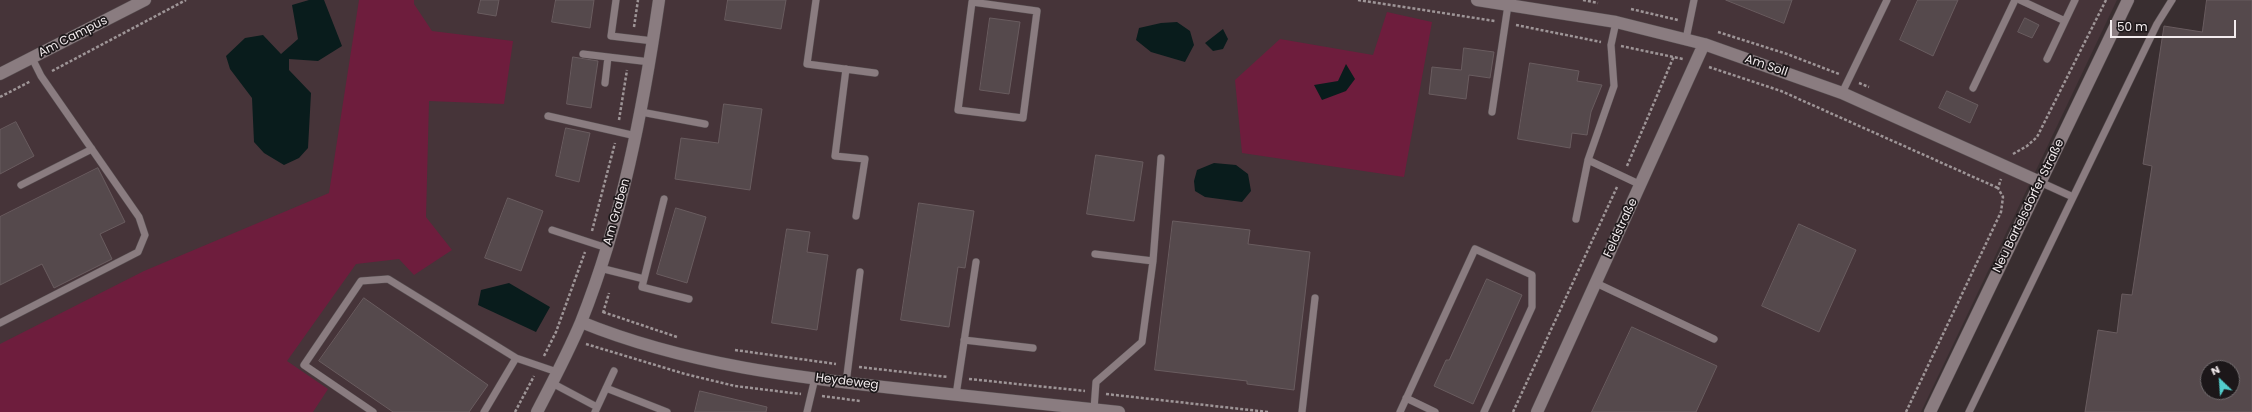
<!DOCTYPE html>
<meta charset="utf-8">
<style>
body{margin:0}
#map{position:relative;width:2252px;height:412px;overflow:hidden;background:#392e30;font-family:Poppins,sans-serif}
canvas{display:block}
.north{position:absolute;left:2200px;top:360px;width:40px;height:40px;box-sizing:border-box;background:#1c1719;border:1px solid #726c6e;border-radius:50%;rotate:335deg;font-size:11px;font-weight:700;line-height:16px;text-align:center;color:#f3ecee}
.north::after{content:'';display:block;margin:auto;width:14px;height:18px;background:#52cdcc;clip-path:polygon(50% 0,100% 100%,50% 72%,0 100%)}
.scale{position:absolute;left:2110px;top:20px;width:126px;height:18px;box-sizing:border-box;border:2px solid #f3ecee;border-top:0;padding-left:5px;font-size:12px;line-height:14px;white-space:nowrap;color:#f3ecee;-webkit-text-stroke:3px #1c1719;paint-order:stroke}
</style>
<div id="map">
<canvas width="2252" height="412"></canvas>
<div class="north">N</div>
<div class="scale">50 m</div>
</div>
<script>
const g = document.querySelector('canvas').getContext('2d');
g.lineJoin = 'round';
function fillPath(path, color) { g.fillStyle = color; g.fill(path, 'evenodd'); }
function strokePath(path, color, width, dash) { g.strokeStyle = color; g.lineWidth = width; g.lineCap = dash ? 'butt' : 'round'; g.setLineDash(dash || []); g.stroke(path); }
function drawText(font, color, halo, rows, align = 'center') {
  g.font = font + ' Poppins,sans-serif'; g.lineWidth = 3.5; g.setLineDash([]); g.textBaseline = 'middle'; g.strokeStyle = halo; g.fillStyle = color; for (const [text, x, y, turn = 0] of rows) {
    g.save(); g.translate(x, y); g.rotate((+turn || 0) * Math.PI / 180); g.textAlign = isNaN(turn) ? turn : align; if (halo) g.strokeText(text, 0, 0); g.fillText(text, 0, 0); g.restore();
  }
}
fillPath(new Path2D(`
 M0 0H2117L1921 412H0Z`), '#463439');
fillPath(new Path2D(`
 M359 0H414V4L432 31 513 41 504 104 429 101 426 217 452 250 414 275 399 259 356 264 287 361 328 389 313 412H0V344L144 271 329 193Z
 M1387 12 1432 22 1404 177 1242 153 1235 80 1280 39 1373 55Z`), '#6e1d3d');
fillPath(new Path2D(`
 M309 0H324L342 46 318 61 289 59V70L311 93 308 148 299 158 284 165 264 153 254 142 252 98 230 69 226 56 245 38 263 35 281 54 298 39 292 5Z
 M1177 22 1190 31 1194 45 1185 62 1151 52 1136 40 1139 28 1161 23Z
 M1223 29 1228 39 1223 49 1213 51 1205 43Z
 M1346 64 1355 79 1346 91 1322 100 1314 85 1338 81Z
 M1214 163 1236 165 1248 174 1251 191 1242 202 1205 197 1195 191 1194 181 1197 170Z
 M509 283 550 307 536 332 478 305 481 290Z`), '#091c1c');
const building = new Path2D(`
 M481 0H499L496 16 478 13Z
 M556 0H594L590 28 552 22Z
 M728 0H786L781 29 725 20Z
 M1726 0H1792L1784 23Z
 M1918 0H1958L1933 56 1900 40Z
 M2207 0H2252V412H2085L2098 330 2117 333 2122 294 2132 295 2152 166 2143 164 2164 26 2202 32ZM2208 368H2232V392H2208Z
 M990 18 1020 22 1009 94 980 90Z
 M2025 18 2039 25 2032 38 2018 32Z
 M1464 48 1494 52 1490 78 1469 75 1466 99 1429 94 1432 67 1461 70Z
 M573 57 598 61 591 108 567 104Z
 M1530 63 1579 71 1577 81 1602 85 1591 112 1587 135 1572 133 1570 148 1518 139Z
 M1947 91 1978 105 1970 123 1939 108Z
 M724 104 762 109 750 190 675 179 681 138 718 143Z
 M16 122 34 156 0 174V130Z
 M566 128 590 133 579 182 556 176Z
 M1096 155 1143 162 1134 221 1087 214Z
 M98 168 125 222 100 234 112 259 54 288 42 264 0 285V217Z
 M508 198 543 211 521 271 485 258Z
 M919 203 974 211 965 268 958 267 949 327 901 320Z
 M676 208 706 217 687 283 657 274Z
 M1173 221 1250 230 1248 244 1310 252 1294 390 1247 384V381L1155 370Z
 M1799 224 1856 250 1819 332 1762 306Z
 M787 229 810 232 807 252 828 255 817 330 772 323Z
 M1487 279 1522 295 1473 404 1434 386 1446 360H1449Z
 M364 298 488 385 469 412H393L319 361Z
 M1632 327 1717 366 1696 412H1592Z
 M700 391 767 407 766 412H695Z`);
fillPath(building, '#55494c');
strokePath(building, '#695c5f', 1);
const service = new Path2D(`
 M616 0 611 36 653 41
 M816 0 807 64 875 73
 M2020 0 2065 21 2075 0
 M972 2 1037 11 1023 118 958 110Z
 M1686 39 1694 0
 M583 54 650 62
 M2047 59 2065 21
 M846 69 835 156 865 159 856 216
 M605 83 608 57
 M1973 88 2015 0
 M1842 93 1887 0
 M641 112 705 124
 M1492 112 1508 5
 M548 116 636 136
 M1588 160 1641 185
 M2040 182 2073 197
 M21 185 92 149
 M1576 219 1588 160 1614 86 1611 45 1616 22
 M552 230 607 248
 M1153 261 1161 158
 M600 268 644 279 642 287 689 299
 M644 279 664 199
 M1596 283 1714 339
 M0 323 138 252 145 235 139 217 41 76 32 58
 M964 340 1033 348
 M552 383 597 407
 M846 383 860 272
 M606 388 667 412
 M956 395 976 262
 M1406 398 1435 412
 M1094 409 1096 382 1142 342 1153 261 1095 254
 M373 412 304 365 361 281 388 279 516 358 557 372
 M484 412 516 358
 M595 412 614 371
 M807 412 815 378
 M1302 412 1315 298
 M1400 412 1475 249 1532 275V307L1484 412
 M1969 412 2157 24 2172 0`);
const minor = new Path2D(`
 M1477 0 1616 22 1704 44 1842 93 2040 182
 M0 74 145 0
 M581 322C686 365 800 378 911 390 980 397 1050 405 1119 412
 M537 412C552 383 568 353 581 322 622 219 643 110 659 0
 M1537 412 1704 44
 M1930 412 2128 0`);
strokePath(service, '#574e50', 8);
strokePath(minor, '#574e50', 13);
strokePath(new Path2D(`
 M1358 0 1495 21
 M1583 0 1598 3
 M1631 9 1678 20
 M1516 25 1601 42
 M634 27 638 0
 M1718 32 1787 54 1839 74
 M1621 46 1683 59
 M1709 67 1781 91 1998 188
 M52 71 186 0
 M1859 83 1869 87
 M0 97 31 81
 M619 120 627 70
 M2013 154 2027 146 2037 137 2106 0
 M1627 166 1674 56
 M592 231 615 143
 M603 312 677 337
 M603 313 609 293
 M586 344 685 374 735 386 801 394
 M735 350 836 364
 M544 356 556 332 585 252
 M859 367 948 377
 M969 379 1085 391
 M1106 394 1268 412
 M822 396 860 401
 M515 412 534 376
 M1513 412 1617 187
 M1906 412 2001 212 2003 197 1998 188 2001 179`), '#9e9597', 2.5, [3, 2]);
strokePath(service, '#8a7c80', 7);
strokePath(minor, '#8a7c80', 12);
drawText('12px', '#f3ecee', '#1c1719', [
 ["Am Campus",73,37,-27],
 ["Am Soll",1766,66,19],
 ["Neu Bartelsdorfer Straße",2029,206,-64],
 ["Am Graben",617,212,-74],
 ["Feldstraße",1621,228,-65],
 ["Heydeweg",847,382,7]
]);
</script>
